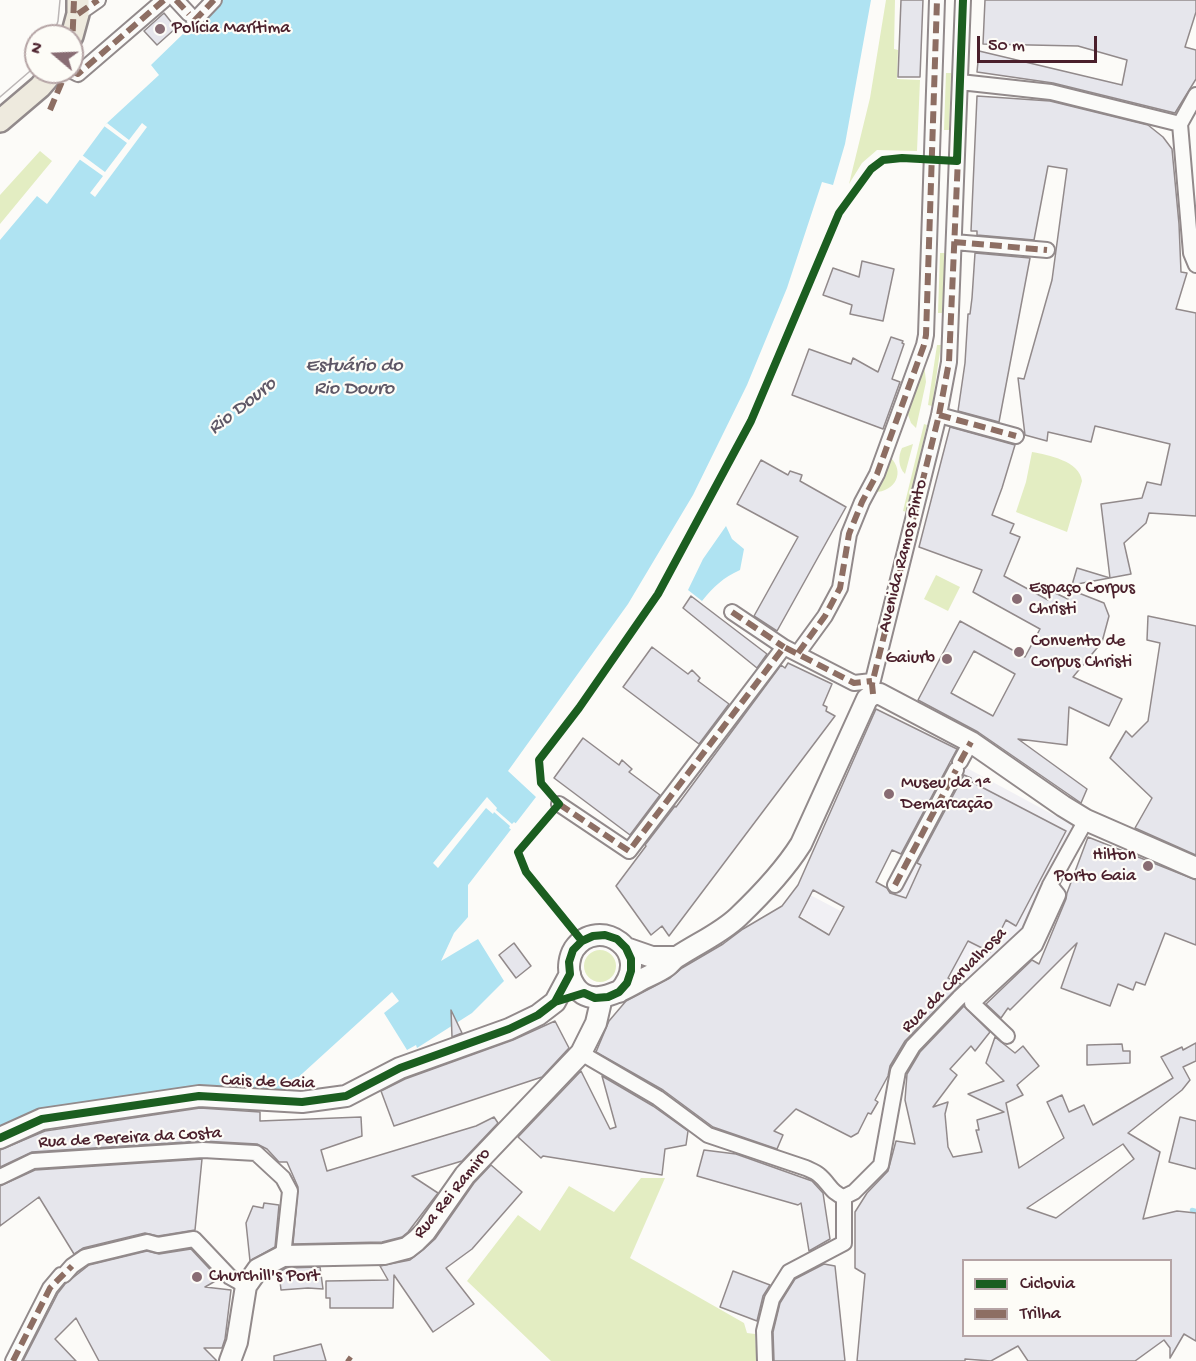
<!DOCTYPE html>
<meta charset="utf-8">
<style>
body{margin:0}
#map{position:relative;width:1196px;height:1361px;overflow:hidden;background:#fcfbf8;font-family:"Gochi Hand",sans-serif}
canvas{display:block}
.legend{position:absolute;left:962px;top:1259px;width:210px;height:78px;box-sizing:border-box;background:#fdfcf7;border:2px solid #b5a4a5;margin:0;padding:8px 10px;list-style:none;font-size:18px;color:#4a1f2b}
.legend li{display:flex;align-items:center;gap:12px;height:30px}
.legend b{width:30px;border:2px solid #b5a4a5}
.north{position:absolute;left:24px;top:24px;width:60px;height:60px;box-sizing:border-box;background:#fdfcf7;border:2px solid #b5a4a5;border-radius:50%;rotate:289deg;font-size:16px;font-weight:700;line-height:24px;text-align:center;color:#4a1f2b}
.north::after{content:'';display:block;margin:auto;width:21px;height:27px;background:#886c73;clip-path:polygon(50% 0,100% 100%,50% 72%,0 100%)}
.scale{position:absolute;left:977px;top:36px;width:120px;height:27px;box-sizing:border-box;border:3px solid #4a1f2b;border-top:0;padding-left:8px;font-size:18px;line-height:21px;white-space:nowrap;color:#4a1f2b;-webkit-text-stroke:4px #fdfcf7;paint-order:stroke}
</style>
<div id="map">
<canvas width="1196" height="1361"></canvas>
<ul class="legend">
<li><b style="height:8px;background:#1b5e20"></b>Ciclovia</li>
<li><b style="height:8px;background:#8d6e63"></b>Trilha</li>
</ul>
<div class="north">N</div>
<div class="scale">50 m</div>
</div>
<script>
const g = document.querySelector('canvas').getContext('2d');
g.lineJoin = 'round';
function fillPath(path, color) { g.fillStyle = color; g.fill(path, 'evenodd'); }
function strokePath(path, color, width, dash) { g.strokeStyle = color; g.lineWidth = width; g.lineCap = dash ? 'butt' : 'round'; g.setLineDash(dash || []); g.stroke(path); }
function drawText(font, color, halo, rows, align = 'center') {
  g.font = font + ' "Gochi Hand",sans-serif'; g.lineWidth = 4.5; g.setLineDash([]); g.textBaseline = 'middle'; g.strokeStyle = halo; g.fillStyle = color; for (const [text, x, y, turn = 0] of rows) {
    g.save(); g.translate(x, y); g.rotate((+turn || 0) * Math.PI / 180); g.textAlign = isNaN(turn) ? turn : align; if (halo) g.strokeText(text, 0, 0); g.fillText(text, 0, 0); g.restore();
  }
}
fillPath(new Path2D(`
 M965 767 1074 826 1021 933 966 983 907 960 868 959 785 906 797 888 867 925 912 866Z`), '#f1f0f4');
fillPath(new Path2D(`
 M886 0H895L894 49 898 50 897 79 920 80 917 151 877 150 862 163 849 184 870 98Z
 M946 73H951L949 130H944Z
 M40 151 52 161 0 224V195Z
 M940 253H945L942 313H938Z
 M937 345H941L932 406 928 405Z
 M924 363 926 382 916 428 911 423 907 412Z
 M924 424 927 425 907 512 903 511Z
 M913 444 905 474C898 467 898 456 902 448Z
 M1032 452C1048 455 1080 461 1082 481L1067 532 1016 512 1026 482Z
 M890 457C906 472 895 493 873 492Z
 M936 575 960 587 948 611 924 599Z
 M584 966a16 16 0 1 1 32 0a16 16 0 1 1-32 0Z
 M641 1178H665L630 1258 744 1323 747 1333 755 1334 757 1361H551L467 1281 518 1215 540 1231 569 1186 614 1212Z`), '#e3edc2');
fillPath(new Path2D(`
 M218 0H871L845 144 833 185 822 182 787 288 747 385 693 495 628 604 508 771 536 797 468 885V917L454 933 441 961 478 939 504 981 472 1013 417 1048 416 1045 407 1050 384 1013 399 1001 392 992 292 1083 282 1095 0 1127V240L37 196 47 204 107 123 159 75 151 65Z
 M726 526 732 539 744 549 740 570C723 578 714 586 702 601L688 590 703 559Z`), '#afe3f2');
fillPath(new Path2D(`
 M107 123 129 140 142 123 147 127 95 197 90 193 103 176 79 159 82 155 105 172 127 143 104 126Z
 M487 797 497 808 496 810 512 824 514 822 518 825 513 831 509 828 510 826 494 812 493 814 486 808 438 868 433 863Z`), '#fcfbf8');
strokePath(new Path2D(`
 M1192 1210 1196 1211`), '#afe3f2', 4.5);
const building = new Path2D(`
 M901 0H923L920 77H898Z
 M985 0H1196V12L1185 47 1196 50V79L1175 113 1053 83 977 72 979 51 1122 85 1127 60 1078 46 983 44Z
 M164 13 176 28 157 45 144 31Z
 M977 96 1050 101 1148 125 1163 137 1172 149 1179 224 1181 272 1187 273 1176 309 1196 313V516L1149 513 1146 523 1124 543 1131 574 1072 585 1077 568 1110 578 1101 504 1142 498 1147 482 1161 485 1170 444 1095 426 1091 442 1048 432 1047 441 1025 435 1018 378 1024 379 1052 280 1067 169 1048 166 1034 240 977 235V231H971Z
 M975 253 1030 258 999 422 958 411 965 363 968 314H970L972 298Z
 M862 261 894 269 883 321 850 314 852 305 823 295 833 268 859 277Z
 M891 337 903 341 902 343 904 344 892 379 900 382 883 429 792 395 809 349 851 364 853 358 878 372Z
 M950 427 1015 445 1002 488 992 515 1014 524 1010 533 1020 537 1004 576 1048 600 1053 592 1068 599 1071 590 1099 601 1104 603 1109 616 1102 642 1073 677 1122 699 1109 726 1069 707 1067 745 1018 739 1087 789 1081 803 978 732 918 700 960 621 1025 657 1040 629 973 592 982 570 919 547ZM974 651 1015 674 993 716 951 693Z
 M761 460 788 475 790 471 802 475 800 481 846 507 777 631 754 616 798 537 737 504Z
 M691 596 767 654 757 668 683 608Z
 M1148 616 1196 626V855L1135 828 1152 798 1110 758 1126 731 1132 737 1148 721 1160 643 1147 640Z
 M652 647 688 674 692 670 700 678 698 681 729 704 699 744 623 687Z
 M788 663 832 684 823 705 827 707 826 711 835 716 669 936 662 926 651 935 616 886 646 846 645 845 675 806 676 807 781 665 785 668Z
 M876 709 957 749 901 854 892 850 876 882 887 888 890 893 906 898 921 865 917 863 964 775 971 778 970 781 1066 831 1016 926 1006 920 990 952 968 941 948 978 961 984 905 1041 890 1066 888 1076 875 1100 878 1102 871 1114 868 1113 858 1133 851 1137 796 1109 774 1131 783 1135 777 1149 713 1127 663 1090 596 1052 609 1021 626 1001 670 978 682 968 723 944 743 929 782 906 798 885ZM813 890 844 907 829 935 799 917Z
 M583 738 619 765 622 760 632 769 629 772 660 795 630 835 554 778Z
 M1088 837 1196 880V945L1165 933 1145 985 1136 982 1133 990 1118 984 1110 1006 1061 988 1077 943 1010 1010 1008 1008 1001 1018 986 1004 1032 960 1039 964 1066 899 1067 893Z
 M514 943 531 966 516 978 499 955Z
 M964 1006 990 1032 975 1051 971 1046 950 1069 957 1075 933 1107 948 1102 945 1114 948 1147 953 1157 982 1152 976 1130H979L977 1120 1004 1112 968 1094 1004 1081 986 1063 995 1037 1015 1053 1023 1046 1039 1066 1017 1085 1023 1095 1006 1103 1019 1168 1064 1138 1047 1102 1062 1095 1069 1112 1084 1105 1093 1125 1173 1078 1161 1057 1182 1047 1183 1050 1196 1043V1061L1183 1067 1190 1080 1182 1090 1128 1133 1160 1152 1143 1219 1177 1211 1196 1213V1341L1184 1334 1170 1358V1348L1164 1340 1135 1361H1028L1018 1346 991 1361 965 1359V1361H857L865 1274 855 1268V1212L867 1193 888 1171 896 1141 915 1144 905 1100 907 1074 920 1052ZM1123 1144 1134 1159 1056 1218 1027 1208ZM963 1260H1170V1335H963Z
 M451 1010 462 1033 452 1037Z
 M555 1021 569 1048 542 1077 394 1126 381 1091 405 1079 513 1040Z
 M1122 1044 1123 1051H1130V1063L1087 1065V1045Z
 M581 1071 610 1129 616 1127 602 1076 653 1106 688 1131 686 1145 665 1149 662 1175 543 1156 541 1158 518 1137Z
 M200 1108 260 1112V1121L361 1117 362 1136 321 1150 327 1171 476 1126 494 1117 498 1123 462 1161 412 1176 438 1193 408 1232 402 1237 382 1242 293 1244 298 1187 287 1162H279L267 1149 257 1144 202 1141 32 1152 0 1167V1150L45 1131Z
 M1180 1117 1196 1121V1169L1169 1162Z
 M704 1150 736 1154 812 1181 823 1193 830 1239 809 1251 801 1203 798 1205 697 1176Z
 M202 1159 195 1230 158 1236 145 1233 83 1248 74 1254 39 1197 0 1226V1186L35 1170Z
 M491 1165 522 1192 472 1249 446 1268 474 1304 433 1332 394 1275 393 1308H330V1298H326V1281L388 1280 380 1266 410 1260 424 1249 435 1239 474 1183Z
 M264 1203 279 1205 275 1247 250 1261 246 1223 253 1206 263 1208Z
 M191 1249 219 1279 205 1287 231 1290 225 1339 222 1348H204L217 1361H99L76 1318 55 1339 76 1361H23L58 1293 65 1284 89 1265 147 1251 159 1254Z
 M824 1264 835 1266 845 1361H774L773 1332 780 1303 795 1279Z
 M320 1267 323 1289 308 1288 281 1290 279 1272 286 1268Z
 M733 1271 770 1285 763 1296 757 1321 720 1307Z
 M321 1344 326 1361H274V1356Z`);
fillPath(building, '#e6e6ec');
strokePath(building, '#928a8b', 1.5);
const street = new Path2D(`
 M176 0 189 14
 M78 14 98 0
 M194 21 214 0
 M72 71 78 74 164 0
 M960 82 1051 92 1180 124
 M1196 95 1180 124 1191 253 1196 265
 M954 242 1047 250
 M939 415 1016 436
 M732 612 784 647
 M798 653 825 616 840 588 849 534 862 502 877 474 924 345 926 335 937 0
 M873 694 872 684 939 415 949 362 963 0
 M960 762 971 742
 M559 804 629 851 784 647 854 683 872 681
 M895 885 956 770
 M1007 1036 972 1003 1035 945 1058 895 1050 885
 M581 1053 658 1098 708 1135 806 1168C810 1170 816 1172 819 1175 829 1183 831 1193 844 1197
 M0 1177 33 1161 203 1150 256 1153 283 1178 290 1191 283 1256
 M844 1197 854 1192 881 1165 898 1071 913 1046 959 998 1029 933 1050 885 1086 820
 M13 1361 50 1288 61 1275H64L72 1266 85 1257 147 1242 158 1245 194 1239 230 1277 246 1286
 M765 1361 764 1331 772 1299 789 1272 844 1243V1197`);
const secondary = new Path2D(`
 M626 948 652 957H676
 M619 992C656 951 598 914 574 949 569 957 568 968 570 976 583 1013 617 993 639 981 648 976 659 972 667 966 671 963 673 959 677 957 698 943 720 934 738 917 761 895 784 871 801 844L867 699 873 694H880L971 742 1063 806 1086 820 1196 868
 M0 1138 42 1119 199 1096 302 1102 346 1096 400 1068 509 1029 538 1015 555 1002 570 974
 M230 1361 237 1342 246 1286 258 1269 283 1256 384 1254 407 1248 416 1241 425 1232 465 1175 581 1053 596 1023 602 997`);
const primary = new Path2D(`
 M72 36 78 14V0
 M0 121 40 87 53 72`);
strokePath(street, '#928a8b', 18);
strokePath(secondary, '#928a8b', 24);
strokePath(primary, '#928a8b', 26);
strokePath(street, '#fbfbf9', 14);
strokePath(secondary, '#fbfbf9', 20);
strokePath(primary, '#eeeade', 21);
strokePath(new Path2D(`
 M53 36 58 21 60 0
 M0 97 36 66`), '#bbb6b6', 1.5);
strokePath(new Path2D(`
 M176 0 189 14
 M78 14 98 0
 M194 21 214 0
 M72 49 74 0
 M72 71 78 74 164 0
 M50 110 66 72
 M954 242 1047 250
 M939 415 1016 436
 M732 612 784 647
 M798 653 825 616 840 588 849 534 862 502 877 474 924 345 926 335 937 0
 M873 694 872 684 939 415 949 362 958 158
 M960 762 971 742
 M559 804 629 851 784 647 854 683 872 681
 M895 885 956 770
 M347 1358 351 1361
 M13 1361 50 1288 72 1266`), '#8d6e63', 6, [12, 6]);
strokePath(new Path2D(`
 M582 941 526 872 518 852 559 804 541 783 539 760 579 708 658 594 751 421 839 213 871 169 883 160 902 158 957 161 963 0
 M0 1138 42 1119 199 1096 302 1102 346 1096 400 1068 509 1029 538 1015 555 1002 570 974 569 962 573 950 582 941 593 936 605 935 617 939 626 948 631 959V971L627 983 619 992 608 997 595 998 584 993 555 1002`), '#1b5e20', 8);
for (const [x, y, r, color] of [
 [160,29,6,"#886c73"],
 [1017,599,6,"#886c73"],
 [1019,652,6,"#886c73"],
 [947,659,6,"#886c73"],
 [889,794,6,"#886c73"],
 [1148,866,6,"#886c73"],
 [197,1277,6,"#886c73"]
]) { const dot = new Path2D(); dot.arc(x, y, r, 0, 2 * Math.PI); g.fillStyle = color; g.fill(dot); strokePath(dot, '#fdfcf7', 2); }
drawText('18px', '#4a1f2b', '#fdfcf7', [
 ["Polícia Marítima",172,29],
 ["Espaço Corpus",1029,589],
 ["Christi",1029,610],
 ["Convento de",1031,642],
 ["Corpus Christi",1031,663],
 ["Gaiurb",935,659,"right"],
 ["Museu da 1ª",901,784],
 ["Demarcação",901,805],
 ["Hilton",1136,856,"right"],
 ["Porto Gaia",1136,877,"right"],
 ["Churchill's Port",209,1277]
], 'left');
drawText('18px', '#4a1f2b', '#fdfcf7', [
 ["Avenida Ramos Pinto",904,556,-76],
 ["Rua da Carvalhosa",955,981,-45],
 ["Cais de Gaia",268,1083,2],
 ["Rua de Pereira da Costa",130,1139,-3],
 ["Rua Rei Ramiro",453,1194,-51]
]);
drawText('italic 20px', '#5e5766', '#fdfcf7', [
 ["Estuário do",354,367],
 ["Rio Douro",354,390],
 ["Rio Douro",243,407,-38]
]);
</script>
